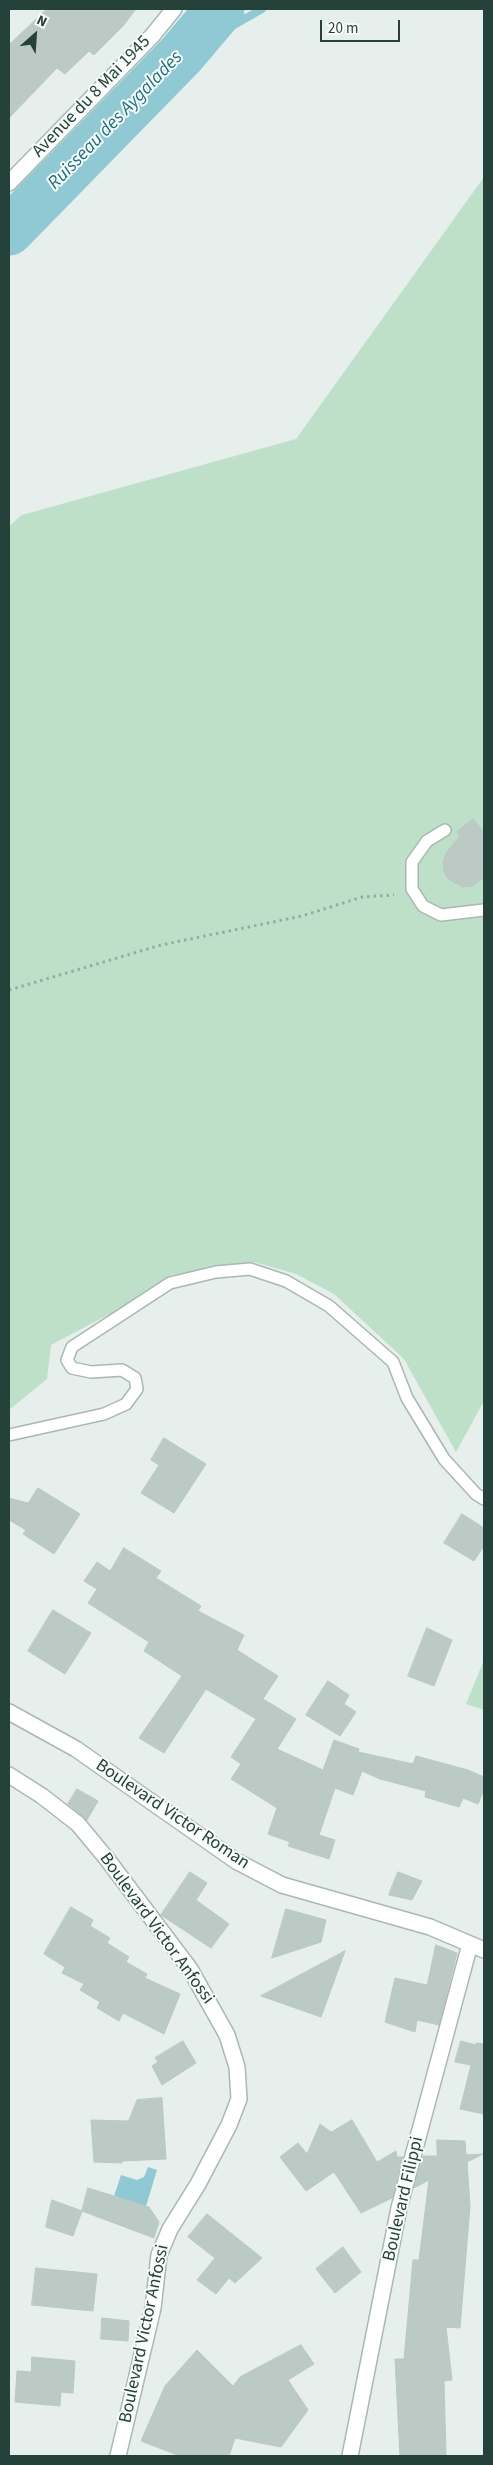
<!DOCTYPE html>
<style>
body{margin:0}
#map{position:relative;width:493px;height:2465px;overflow:hidden;background:#e6efeb;font-family:"Source Sans 3",sans-serif}
canvas{display:block}
.frame{position:absolute;inset:0;border:10px solid #24423a;pointer-events:none}
.north{position:absolute;left:10px;top:10px;width:50px;height:50px;-webkit-text-stroke:4px #f7fbf9;paint-order:stroke;rotate:26deg;font-size:14px;font-weight:700;line-height:20px;text-align:center;color:#24423a}
.north::after{content:'';display:block;margin:auto;width:18px;height:22px;background:#24423a;clip-path:polygon(50% 0,100% 100%,50% 72%,0 100%)}
.scale{position:absolute;left:320px;top:20px;width:80px;height:22px;box-sizing:border-box;border:2px solid #24423a;border-top:0;padding-left:6px;font-size:15px;line-height:18px;white-space:nowrap;color:#24423a;-webkit-text-stroke:4px #f7fbf9;paint-order:stroke}
</style>
<div id="map">
<canvas width="493" height="2465"></canvas>
<div class="frame"></div>
<div class="north">N</div>
<div class="scale">20 m</div>
</div>
<script>
const g = document.querySelector('canvas').getContext('2d');
g.lineJoin = 'round';
function fillPath(path, color) { g.fillStyle = color; g.fill(path, 'evenodd'); }
function strokePath(path, color, width, dash) { g.strokeStyle = color; g.lineWidth = width; g.lineCap = dash ? 'butt' : 'round'; g.setLineDash(dash || []); g.stroke(path); }
function drawText(font, color, halo, rows, align = 'center') {
  g.font = font + ' "Source Sans 3",sans-serif'; g.lineWidth = 4; g.setLineDash([]); g.textBaseline = 'middle'; g.strokeStyle = halo; g.fillStyle = color; for (const [text, x, y, turn = 0] of rows) {
    g.save(); g.translate(x, y); g.rotate((+turn || 0) * Math.PI / 180); g.textAlign = isNaN(turn) ? turn : align; if (halo) g.strokeText(text, 0, 0); g.fillText(text, 0, 0); g.restore();
  }
}
fillPath(new Path2D(`
 M484 177V1401L456 1452 404 1359 334 1294 296 1274 254 1262 171 1275 119 1309 51 1345 47 1379 9 1410V526L22 515 296 439Z
 M484 1660V1710L466 1704Z`), '#bfe0c8');
fillPath(new Path2D(`
 M148 2167 157 2170 146 2206 114 2196 121 2175 137 2180 144 2177Z`), '#8ec9d4');
strokePath(new Path2D(`
 M181 55 262 9`), '#8ec9d4', 8);
strokePath(new Path2D(`
 M9 231 181 55 220 9`), '#8ec9d4', 49);
const building = new Path2D(`
 M47 9H136L123 26 94 55 89 51 65 74 57 68 9 118V45Z
 M473 819 484 833V877L472 886 463 887 448 879 444 872 443 862 446 853 460 836 457 832Z
 M164 1438 206 1464 174 1513 141 1493 159 1465 151 1460Z
 M38 1488 80 1514 54 1554 23 1534 26 1530 9 1520V1498L28 1503Z
 M462 1514 484 1528V1546L474 1561 444 1543Z
 M124 1548 161 1571 156 1578 201 1606 198 1611 244 1635 237 1650 278 1676 263 1699 296 1719 277 1749 323 1770 334 1740 359 1749 358 1752 413 1764 416 1756 468 1770 484 1777V1790L478 1804 463 1798 459 1807 425 1797 426 1791 380 1779 362 1771 353 1795 335 1788 319 1835 335 1840 329 1859 288 1846 290 1842 268 1834 277 1808 231 1779 241 1764 231 1757 256 1719 206 1689 164 1753 139 1738 182 1676 144 1651 149 1642 88 1603 97 1589 84 1581 97 1562 110 1571Z
 M53 1610 91 1633 65 1674 28 1651Z
 M427 1628 452 1640 434 1686 408 1676Z
 M328 1681 349 1695 344 1704 356 1712 340 1736 306 1715Z
 M77 1789 98 1801 87 1820 68 1804Z
 M190 1872 207 1883 196 1900 229 1924 211 1948 161 1915Z
 M398 1872 422 1881 412 1900 389 1895Z
 M71 1907 93 1920 90 1926 110 1938 107 1943 129 1957 126 1962 147 1974 145 1978 180 1994 164 2034 123 2013 119 2021 97 2008 100 2002 80 1990 84 1984 62 1973 65 1967 44 1954Z
 M286 1909 326 1920 321 1942 272 1958Z
 M436 1945 457 1953 439 2025 417 2020 415 2032 385 2022 395 1978 427 1985Z
 M345 1951 321 2017 261 1996Z
 M183 2041 196 2063 162 2085 152 2066 158 2062 155 2058Z
 M461 2041 476 2045V2043L484 2044V2114L460 2109 471 2065 455 2062Z
 M162 2098 166 2159 122 2161V2163L94 2162 91 2120 127 2121 129 2120 137 2100Z
 M352 2120 377 2162 396 2151 397 2157H403L392 2198 361 2213 334 2172 306 2191 280 2157 298 2143 307 2154 320 2124 331 2132Z
 M437 2140 465 2141 466 2155 483 2154 467 2162 470 2206 460 2328 446 2327 452 2380 444 2381 446 2456H400L395 2359H404L413 2260H419L429 2180 414 2188 423 2156H437Z
 M88 2188 149 2207 159 2222 154 2238 82 2211Z
 M52 2200 82 2211 73 2236 46 2227Z
 M207 2214 262 2258 235 2283 229 2278 216 2294 197 2280 215 2258 188 2237Z
 M343 2247 361 2272 335 2293 316 2269Z
 M36 2268 97 2274 93 2311 32 2305Z
 M102 2318 129 2321 128 2341 101 2339Z
 M301 2345 314 2364 288 2380 308 2410 281 2447 235 2438 229 2456H180L141 2441 165 2386 197 2350 233 2386 240 2377Z
 M32 2357 75 2361 73 2393 61 2392 60 2406 15 2402 17 2371 31 2372Z`);
fillPath(building, '#bbcac4');
strokePath(building, '#b8c9c2', 1);
const service = new Path2D(`
 M445 830 427 841 412 862V889L423 906 441 915 484 910
 M9 1435 104 1414 126 1404 137 1389 135 1378 122 1370 91 1372 72 1368 67 1360 72 1347 170 1283 216 1272 250 1269 286 1281 329 1306 393 1362 407 1398 444 1459 476 1494 484 1499`);
const minor = new Path2D(`
 M9 1712 76 1749 236 1861 282 1885 430 1927 484 1950
 M9 1775 42 1796 78 1824 107 1859 190 1969 227 2035 237 2067 239 2099 229 2125 198 2184 170 2229 159 2255 153 2308 118 2456
 M350 2456 399 2208 470 1944`);
const secondary = new Path2D(`
 M9 183 152 36 174 9`);
strokePath(service, '#a8b8b2', 14);
strokePath(minor, '#a8b8b2', 18);
strokePath(secondary, '#a4bbb3', 18);
strokePath(new Path2D(`
 M9 990 161 945 302 916 362 897 394 895`), '#86b3a5', 3, [2.5, 4]);
strokePath(service, '#fff', 11);
strokePath(minor, '#fff', 15);
strokePath(secondary, '#fff', 15);
drawText('18px', '#24423a', '#f7fbf9', [
 ["Avenue du 8 Mai 1945",92,97,-46],
 ["Boulevard Victor Roman",172,1815,34],
 ["Boulevard Victor Anfossi",156,1929,54],
 ["Boulevard Filippi",404,2199,-77],
 ["Boulevard Victor Anfossi",145,2334,-78]
]);
drawText('italic 19px', '#1c6f80', '#f7fbf9', [
 ["Ruisseau des Aygalades",116,121,-46]
]);
</script>
